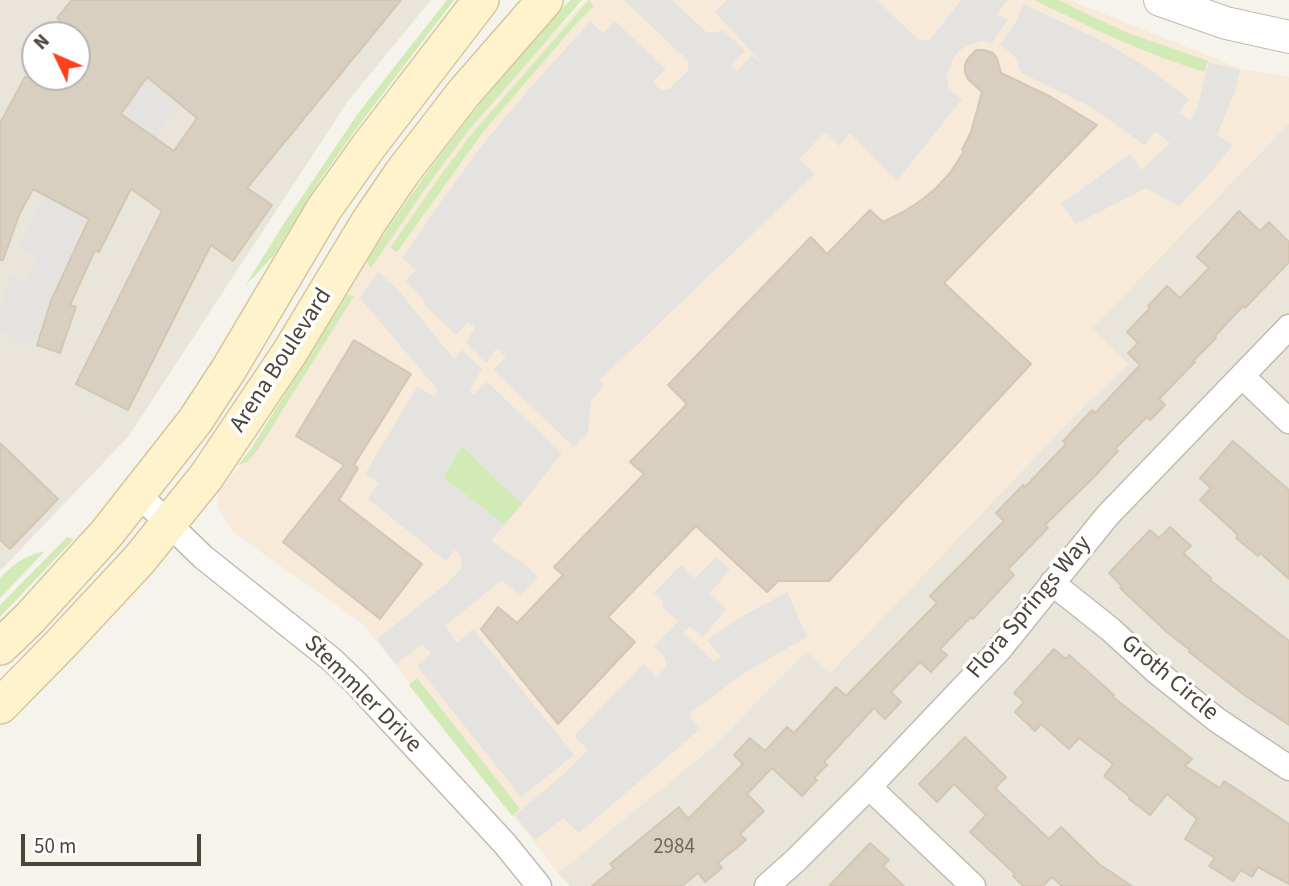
<!DOCTYPE html>
<style>
body{margin:0}
#map{position:relative;width:1289px;height:886px;overflow:hidden;background:#f6f3ec;font-family:"Source Sans 3",sans-serif}
canvas{display:block}
.north{position:absolute;left:21px;top:21px;width:70px;height:70px;box-sizing:border-box;background:#fff;border:2px solid #b7b4b0;border-radius:50%;rotate:314deg;font-size:19px;font-weight:700;line-height:28px;text-align:center;color:#4b4439}
.north::after{content:'';display:block;margin:auto;width:24px;height:32px;background:#fc3f1d;clip-path:polygon(50% 0,100% 100%,50% 72%,0 100%)}
.scale{position:absolute;left:21px;top:834px;width:180px;height:32px;box-sizing:border-box;border:4px solid #4b4439;border-top:0;padding-left:9px;font-size:21px;line-height:24px;white-space:nowrap;color:#4b4439;-webkit-text-stroke:5px #fff;paint-order:stroke}
</style>
<div id="map">
<canvas width="1289" height="886"></canvas>
<div class="north">N</div>
<div class="scale">50 m</div>
</div>
<script>
const g = document.querySelector('canvas').getContext('2d');
g.lineJoin = 'round';
function fillPath(path, color) { g.fillStyle = color; g.fill(path, 'evenodd'); }
function strokePath(path, color, width, dash) { g.strokeStyle = color; g.lineWidth = width; g.lineCap = dash ? 'butt' : 'round'; g.setLineDash(dash || []); g.stroke(path); }
function drawText(font, color, halo, rows, align = 'center') {
  g.font = font + ' "Source Sans 3",sans-serif'; g.lineWidth = 7; g.setLineDash([]); g.textBaseline = 'middle'; g.strokeStyle = halo; g.fillStyle = color; for (const [text, x, y, turn = 0] of rows) {
    g.save(); g.translate(x, y); g.rotate((+turn || 0) * Math.PI / 180); g.textAlign = isNaN(turn) ? turn : align; if (halo) g.strokeText(text, 0, 0); g.fillText(text, 0, 0); g.restore();
  }
}
fillPath(new Path2D(`
 M0 0H431L348 101 128 437 0 571ZM35 35H77V77H35Z
 M1289 123V886H570L558 873 711 748 807 650 830 673 1089 400 1127 363 1092 328Z`), '#eae5da');
fillPath(new Path2D(`
 M587 0H1070L1241 69 1289 77V123L1092 328 1128 364 1091 401H1089L830 673 807 651 711 748 558 873 363 624 248 543 231 529 218 508 219 489 240 466 367 261 482 103Z`), '#f7ead8');
fillPath(new Path2D(`
 M447 0H454L353 133 321 179 274 255 245 286 283 225 359 112Z
 M570 0H582L469 130 430 182 371 268 366 261C427 168 494 81 570 0Z
 M589 0 594 6 575 25 483 132 397 252 390 248 438 179 470 136Z
 M1034 0H1059L1095 18 1128 33 1208 61 1204 72C1146 54 1089 27 1034 0Z
 M347 295 354 296 257 451 247 462 238 465 251 449Z
 M462 446 522 504 504 525 443 477Z
 M67 537 74 539 0 617V605Z
 M45 551 4 594 0 598V578C15 563 24 556 45 551Z
 M417 678 520 809 512 816 409 685Z`), '#d2eab5');
fillPath(new Path2D(`
 M624 0H672L705 31 713 33 723 30 745 51 731 66 737 71 752 55 762 63 715 12 727 0H877L917 39 929 41 961 0H1008L997 14 1008 20 992 43 983 41 969 45 960 50 953 58 947 74 948 89 962 99 897 181 850 133 839 146 825 132 799 159 815 174 600 380 604 385 591 401 588 433 574 447 493 370 506 357 497 348 486 363 466 343 475 327 468 322 456 335 424 304 425 301 405 281 416 270 402 258 443 199 484 143 530 88 590 22 603 33 615 21 666 69 653 82 660 90 669 89 688 71 689 62Z
 M1024 4 1106 43 1149 69 1189 99 1179 113 1190 120 1197 108 1209 62 1240 70 1235 92 1217 135 1233 145 1212 171 1179 206 1146 188 1076 224 1061 204 1130 154 1142 170 1170 143 1155 131 1145 145 1089 106 1021 73 1016 58 1005 48 999 46 1017 20Z
 M155 23 164 91 180 106 167 120 118 194 103 185 75 239 94 250 74 301 53 293 34 344H32L29 347 8 341 11 334 0 330V306L10 276 27 281 38 255 19 247 44 195 69 151Z
 M378 272 398 290 454 359 462 350 482 369 470 389 473 395 487 382 562 453 522 504 462 446 443 477 504 525 491 541 524 564 538 577 520 596 502 580 445 626 457 643 473 629 574 755 521 797 417 666 431 653 422 644 396 664 377 639 446 584 461 569 462 561 458 552 455 550 446 561 368 499 379 483 365 474 417 387 435 396 437 389 360 298Z
 M716 557 730 570 710 593 726 609 703 637 690 627 683 633 714 661 721 657 707 640 741 617 787 592 807 637 744 673 691 712V719L700 729 579 833 563 818 535 840 515 815 565 773 588 750 574 736 643 664 656 677 667 666 664 656 654 647 678 621 662 606 664 603 654 593 681 565 695 578Z`), '#e5e3e0');
const building = new Path2D(`
 M72 0H401L247 188 272 205 233 261 211 245 128 410 76 384 162 211 131 189 99 252 95 250 70 305 76 307 60 353 37 345 51 301 89 219 33 189 19 215 3 260H0V123L25 77H77V34L57 18ZM147 77 197 118 174 151 121 114Z
 M976 50H984L993 53 997 58 1001 73 1051 97 1097 125 944 283 1031 364 829 581H778L767 592 696 526 608 617 635 642 558 724 481 629 498 607 517 623 563 575 554 567 644 474 630 462 687 404 668 385 811 237 827 254 870 210 883 222 903 212 920 201 935 189 950 173 964 151 962 150 971 132 982 92 968 79 965 72V65L967 60Z
 M1239 211 1260 231 1269 222 1289 242V262L1245 308 1243 306 1214 337 1216 338 1193 361 1195 362 1159 399 1165 405 1150 420 1147 417 1115 449 1118 451 1095 476 1045 525 1048 528 1008 569 1014 575 973 619 971 617 940 649 947 655 931 672 920 662 891 692 901 702 885 719 874 708 824 762 827 765 814 778 817 780 802 796 772 768 747 794 764 811 740 834 746 840 718 863 722 868 705 882 698 873 682 886H592L614 868 610 864 679 807 688 819 743 764 734 755 750 738 765 751 787 727 794 733 836 687 846 696 937 603 930 596 1004 521 996 513 1023 485 1025 487 1066 444 1063 441 1092 410 1095 413 1140 365 1128 353 1138 343 1127 332 1150 308 1148 306 1167 286 1180 298 1209 268 1197 257Z
 M354 340 411 374 354 465 358 468 339 500 422 564 380 619 283 542 344 465 296 436Z
 M1233 441 1289 490V579L1260 553 1258 556 1236 538 1238 535 1200 500 1211 488 1200 478Z
 M0 443 58 499 10 549 0 540Z
 M1170 527 1191 546 1183 553 1211 578 1210 580 1289 641V725L1247 697 1189 652 1190 650 1168 633 1120 588 1122 586 1109 573 1150 530 1159 538Z
 M1054 649 1066 659 1069 655 1114 695 1113 697 1192 759 1185 766 1220 788 1224 781 1289 824V884L1258 867 1252 877 1241 870 1233 881 1209 866 1215 858 1185 839 1197 819 1167 794 1150 815 1129 799 1130 797 1104 776 1113 764 1079 738 1069 749 1041 724 1035 731 1015 712 1024 702 1014 693Z
 M965 737 1006 777 995 788 1049 839 1061 827 1099 864 1132 886H1062L1052 877 1043 886H1023L1013 876 1015 874 970 832 986 815 954 784 937 802 919 784Z
 M870 843 889 860 883 866 904 886H829Z`);
fillPath(building, '#d8cfc1');
strokePath(building, '#d3c7b4', 2);
const minor = new Path2D(`
 M1242 376 1289 421
 M138 494 203 557 331 659 355 682 505 844 539 886
 M1052 583 1110 629 1157 672 1217 720 1289 768
 M869 787 973 886
 M767 886 796 860 869 787 999 650 1107 516 1289 327`);
const tertiary = new Path2D(`
 M1160 0 1226 23 1289 37`);
const secondary = new Path2D(`
 M0 647 29 619 107 533 195 421 229 369 324 209 368 147 481 0
 M0 706 59 646 139 560 206 477 290 352 368 223 402 173 463 94 545 0`);
strokePath(minor, '#c2bbae', 27);
strokePath(tertiary, '#c2bbae', 34);
strokePath(secondary, '#d6c79b', 38);
strokePath(minor, '#fff', 24);
strokePath(tertiary, '#fff', 32);
strokePath(secondary, '#fff3cd', 35);
drawText('21px', '#6e675b', null, [
 ["2984",674,848]
]);
drawText('24px', '#4b4439', '#fff', [
 ["Arena Boulevard",282,361,-57],
 ["Flora Springs Way",1030,608,-50],
 ["Groth Circle",1169,679,40],
 ["Stemmler Drive",362,695,45]
]);
</script>
